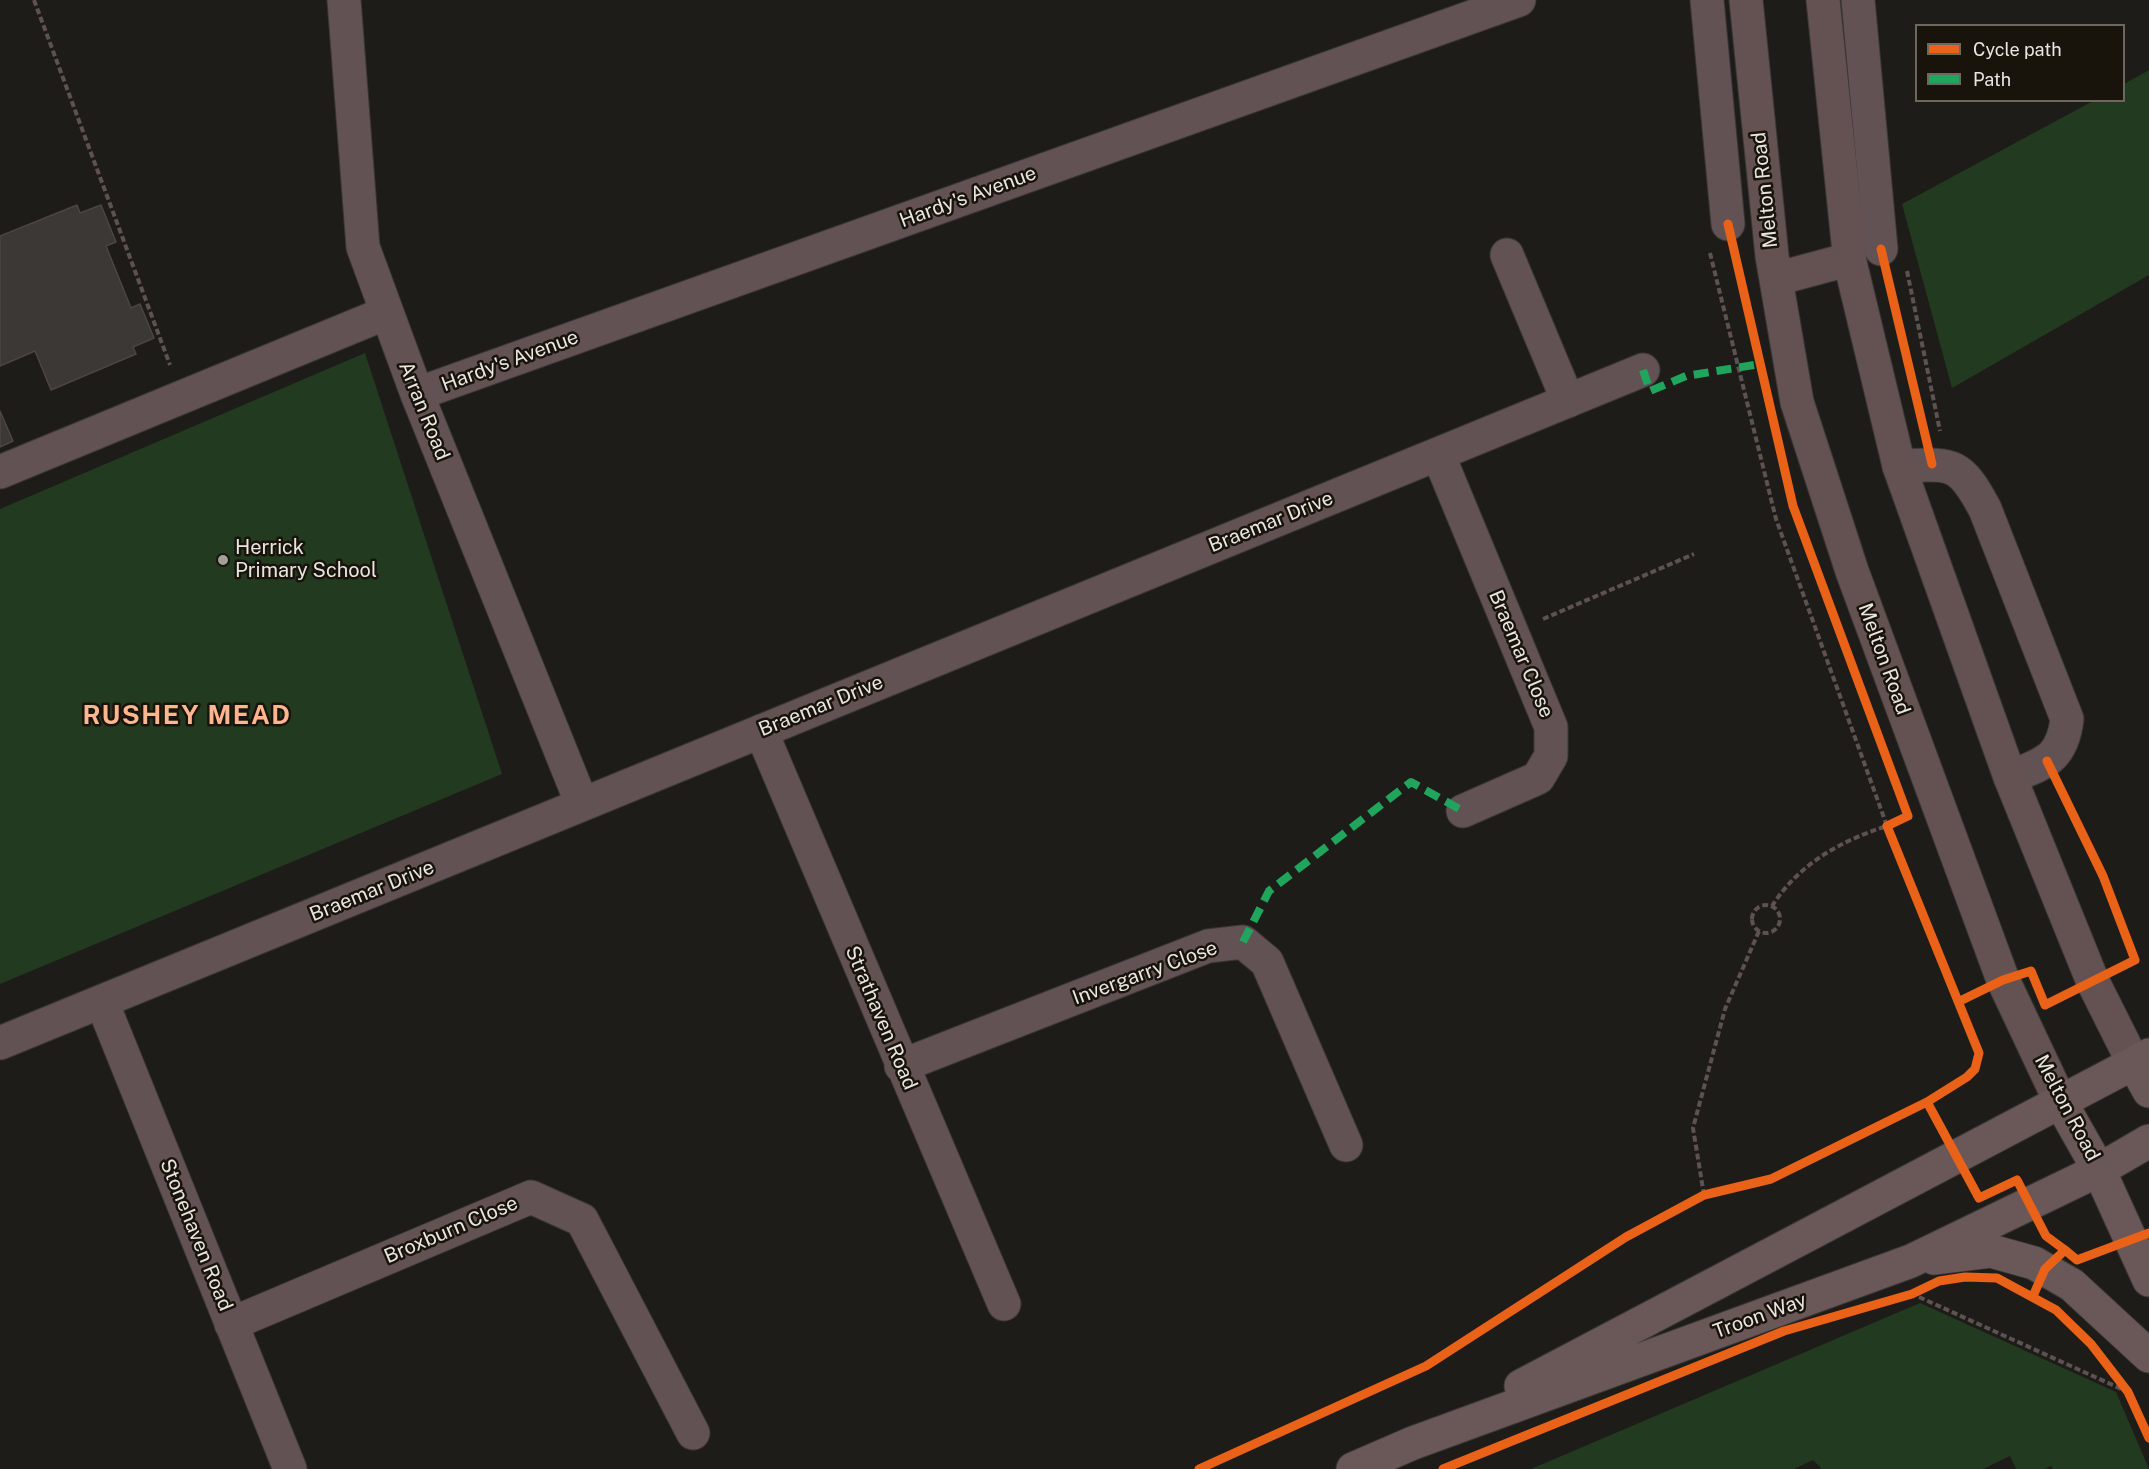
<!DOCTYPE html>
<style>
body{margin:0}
#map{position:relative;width:2149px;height:1469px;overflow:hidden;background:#1e1c18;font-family:"Public Sans",sans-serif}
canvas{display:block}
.legend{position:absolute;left:1915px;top:24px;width:210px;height:78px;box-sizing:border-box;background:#19140b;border:2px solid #6c6860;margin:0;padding:8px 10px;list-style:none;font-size:18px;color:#e9e6e0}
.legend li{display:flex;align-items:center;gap:12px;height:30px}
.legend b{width:30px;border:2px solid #6c6860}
</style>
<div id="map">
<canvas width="2149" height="1469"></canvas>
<ul class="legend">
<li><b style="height:8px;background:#ea6118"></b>Cycle path</li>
<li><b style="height:8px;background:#20a55d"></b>Path</li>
</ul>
</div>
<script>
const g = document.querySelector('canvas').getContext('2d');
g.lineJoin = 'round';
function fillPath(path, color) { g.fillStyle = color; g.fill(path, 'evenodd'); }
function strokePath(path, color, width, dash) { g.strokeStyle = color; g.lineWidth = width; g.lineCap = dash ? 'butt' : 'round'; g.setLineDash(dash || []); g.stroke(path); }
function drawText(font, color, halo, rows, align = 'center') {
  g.font = font + ' "Public Sans",sans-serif'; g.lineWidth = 5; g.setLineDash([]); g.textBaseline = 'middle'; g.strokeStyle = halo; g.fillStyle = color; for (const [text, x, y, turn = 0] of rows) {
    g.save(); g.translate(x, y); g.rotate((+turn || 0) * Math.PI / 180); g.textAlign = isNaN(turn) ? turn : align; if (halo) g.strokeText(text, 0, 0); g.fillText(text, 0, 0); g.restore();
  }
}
fillPath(new Path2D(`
 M2149 70V275L1952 388 1902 204 2093 101 2124 100V84Z
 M365 353 502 774 0 984V509Z
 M1920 1303 2116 1392 2149 1469H2053L2051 1466 2044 1469H2016L2010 1456 1983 1469H1822L1813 1460 1794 1469H1531Z`), '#223a1f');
const building = new Path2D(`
 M77 205 80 213 101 205 116 242 106 246 131 308 140 304 154 338 133 347 136 354 51 390 35 351 0 366V236Z
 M0 411 13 441 0 447Z`);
fillPath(building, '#3b3835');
strokePath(building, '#4a4743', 1.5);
const minor = new Path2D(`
 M344 0 363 247 417 394 582 804
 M1707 0 1728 224
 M1858 0 1881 249
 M1507 255 1568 401
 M417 394 1519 0
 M1438 454 1551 727V756L1538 778 1463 811
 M1899 466C1952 464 1959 460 1985 509L2067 719C2062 760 2044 763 2010 777
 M0 472 386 313
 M761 731 1004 1304
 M102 1002 290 1469
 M0 1043 1643 370
 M901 1066 1208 946 1243 942 1267 962 1346 1145
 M231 1324 531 1197 582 1220 693 1433`);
const major = new Path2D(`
 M1746 0 1772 256 1797 402 1852 571 2003 980 2061 1103
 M1823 0 1850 262 1899 466 2010 777 2093 982 2134 1064
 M1776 279 1839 262H1850`);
const highway = new Path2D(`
 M2134 1064 2149 1091
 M2061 1103 2099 1170 2149 1280
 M1934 1258 1991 1251 2034 1263 2072 1285 2149 1356
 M1521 1386 2149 1055
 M1353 1469 1413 1443 1911 1261 2099 1170 2149 1141`);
strokePath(minor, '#3a3835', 35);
strokePath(major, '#3a3835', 35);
strokePath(highway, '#3a3835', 35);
strokePath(new Path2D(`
 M34 0 170 365
 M1710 253 1776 519 1887 826C1840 841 1799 864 1772 906
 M1907 271 1940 431
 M1543 619 1694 554
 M1752 919a14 14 0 1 1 28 0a14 14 0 1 1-28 0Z
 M1704 1195 1693 1128 1725 1009 1759 931
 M1919 1297 2128 1392`), '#5d5251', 4, [6, 3]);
strokePath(minor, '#635253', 33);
strokePath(major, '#635251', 33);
strokePath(highway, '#6a5858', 33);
strokePath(new Path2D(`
 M1643 370 1650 391 1686 376 1760 364
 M1243 942 1269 891 1411 782 1463 811`), '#20a55d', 8, [15, 8]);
strokePath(new Path2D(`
 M1881 249 1932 464
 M1960 1001 2003 980 2031 971 2045 1005 2135 960 2103 876 2047 761
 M1927 1102 1979 1198 2017 1180 2046 1236 2065 1250
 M2033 1296 2045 1269 2065 1250 2077 1260 2149 1233
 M1199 1469 1426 1366 1626 1237 1704 1195 1771 1179 1927 1102 1967 1077 1975 1069 1979 1053 1887 826 1908 816 1793 506 1728 224
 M1443 1469 1784 1331 1912 1294 1939 1281 1965 1277 1997 1278 2056 1310 2091 1344 2128 1392 2149 1438`), '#ea6118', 9);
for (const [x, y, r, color] of [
 [223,560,6,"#a29f9a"]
]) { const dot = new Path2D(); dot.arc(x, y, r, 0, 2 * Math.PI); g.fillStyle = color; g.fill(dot); strokePath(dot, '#19140b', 2); }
drawText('20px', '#e9e6e0', '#19140b', [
 ["Melton Road",1765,190,-96],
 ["Hardy's Avenue",968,197,-20],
 ["Hardy's Avenue",510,361,-20],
 ["Arran Road",424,411,68],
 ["Braemar Drive",1271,522,-22],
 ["Braemar Close",1521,654,67],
 ["Melton Road",1884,659,70],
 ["Braemar Drive",821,706,-22],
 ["Braemar Drive",372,891,-22],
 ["Invergarry Close",1145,973,-20],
 ["Strathaven Road",881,1018,67],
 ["Melton Road",2067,1108,62],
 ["Broxburn Close",451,1230,-23],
 ["Stonehaven Road",196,1235,68],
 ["Troon Way",1760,1316,-20]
]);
drawText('20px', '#e9e6e0', '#19140b', [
 ["Herrick",235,548],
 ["Primary School",235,571]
], 'left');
g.letterSpacing = '1.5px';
drawText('bold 26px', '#ffb68f', '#19140b', [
 ["RUSHEY MEAD",187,716]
]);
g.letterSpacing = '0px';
</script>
